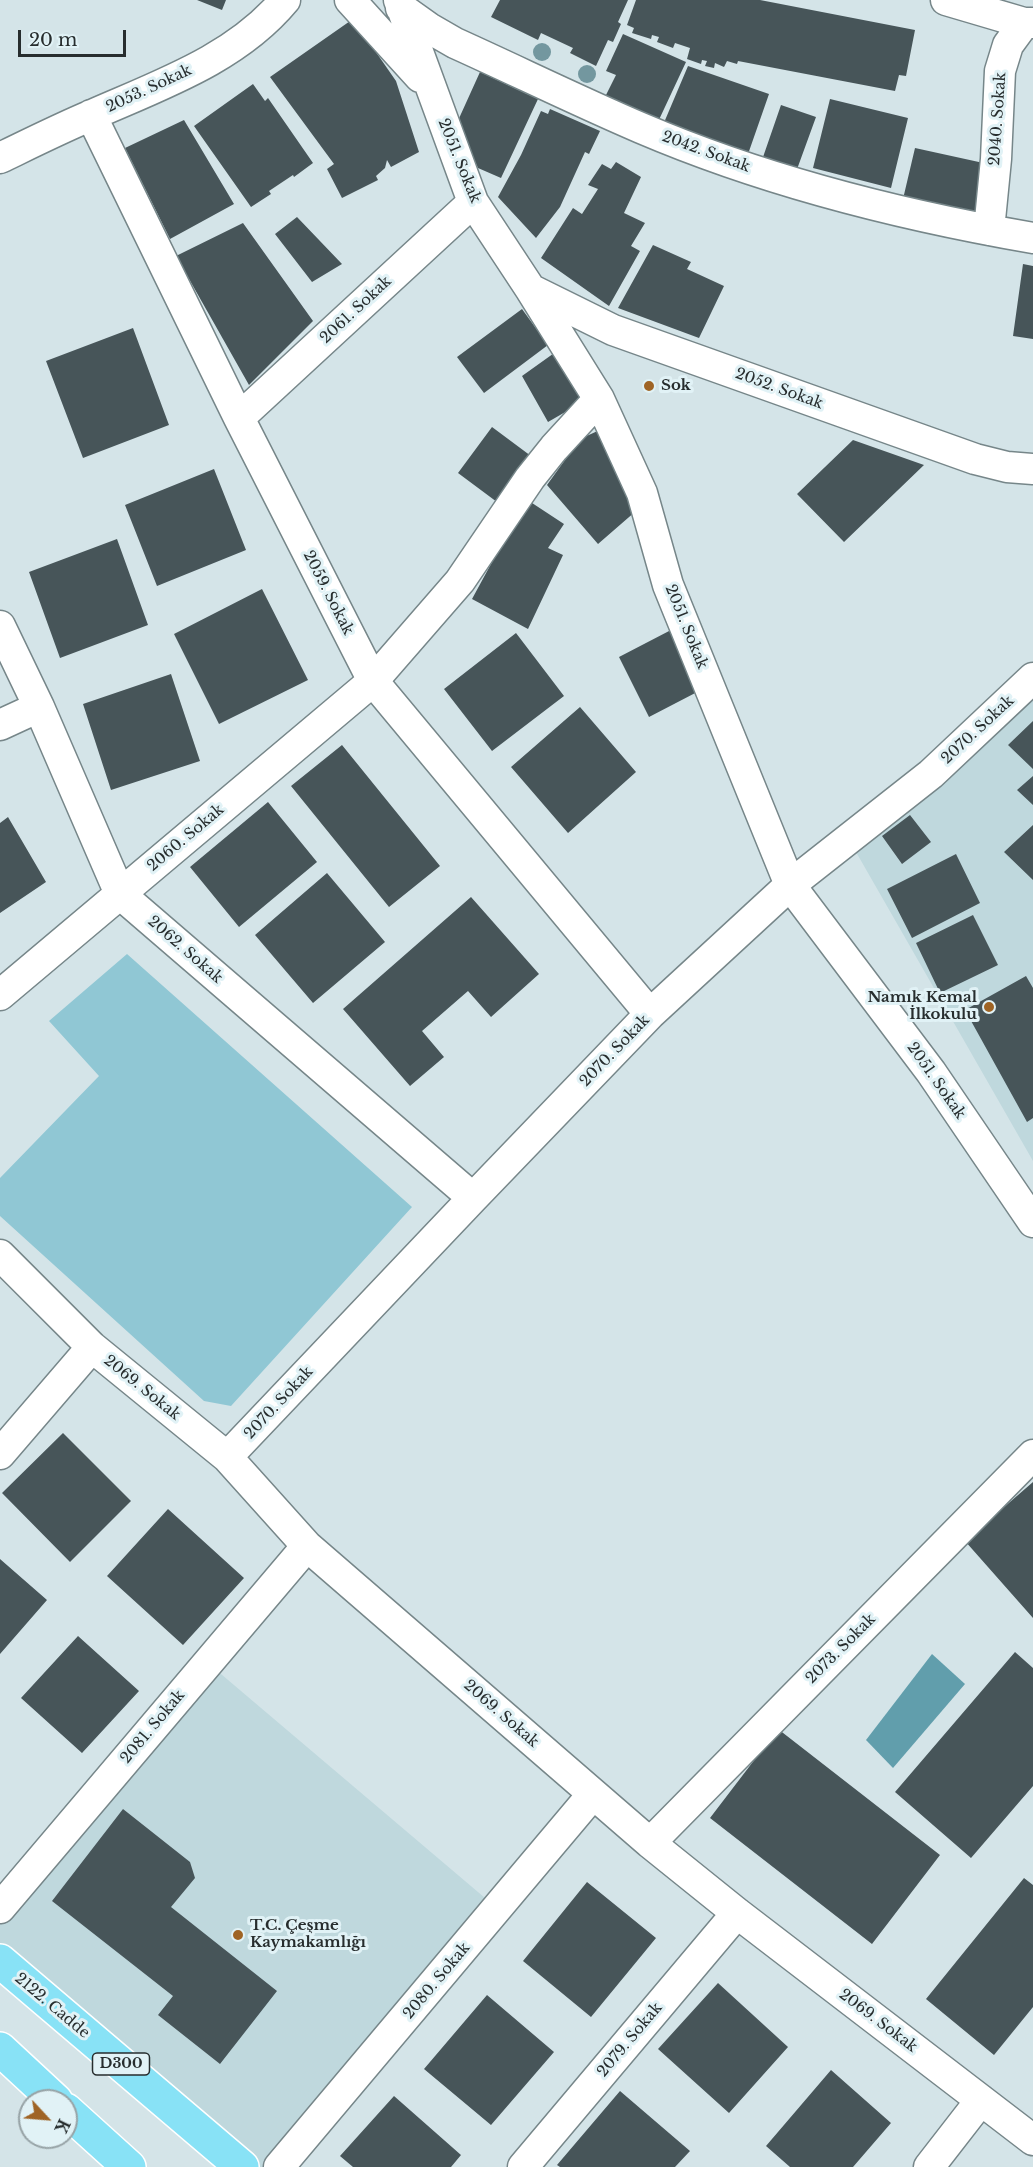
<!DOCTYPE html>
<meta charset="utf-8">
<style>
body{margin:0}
#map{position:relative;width:1033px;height:2167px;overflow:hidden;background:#d4e4e8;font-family:"Libre Baskerville",serif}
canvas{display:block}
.north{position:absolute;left:18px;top:2089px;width:60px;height:60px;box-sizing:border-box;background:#e1f2f6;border:2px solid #97a3a6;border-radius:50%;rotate:116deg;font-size:16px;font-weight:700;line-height:24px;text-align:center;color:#272d2e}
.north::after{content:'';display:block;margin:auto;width:21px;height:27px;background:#9f6425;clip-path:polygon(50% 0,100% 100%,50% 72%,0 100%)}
.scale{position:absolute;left:18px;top:30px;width:108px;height:27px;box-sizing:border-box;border:3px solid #272d2e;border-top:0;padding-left:8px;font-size:18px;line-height:21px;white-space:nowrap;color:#272d2e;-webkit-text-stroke:4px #e1f2f6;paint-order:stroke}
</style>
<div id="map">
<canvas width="1033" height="2167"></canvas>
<div class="north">K</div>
<div class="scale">20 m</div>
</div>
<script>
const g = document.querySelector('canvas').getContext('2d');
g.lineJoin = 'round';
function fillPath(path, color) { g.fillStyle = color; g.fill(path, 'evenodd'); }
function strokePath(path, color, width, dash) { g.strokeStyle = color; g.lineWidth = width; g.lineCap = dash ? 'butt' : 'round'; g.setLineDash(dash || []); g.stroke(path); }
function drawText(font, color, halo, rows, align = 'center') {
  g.font = font + ' "Libre Baskerville",serif'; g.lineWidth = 6; g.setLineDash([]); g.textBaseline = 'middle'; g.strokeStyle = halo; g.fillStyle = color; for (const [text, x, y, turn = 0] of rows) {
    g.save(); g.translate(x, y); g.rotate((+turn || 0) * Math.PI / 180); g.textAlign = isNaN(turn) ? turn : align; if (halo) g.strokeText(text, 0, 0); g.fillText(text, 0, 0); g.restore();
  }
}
fillPath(new Path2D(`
 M1033 694V1161L856 852Z
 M208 1663 498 1909 279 2167H242L0 1961V1908Z`), '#bfd8dd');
fillPath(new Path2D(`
 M127 954 412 1207 231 1406 204 1401 0 1216V1178L99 1076 49 1021Z`), '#90c7d4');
fillPath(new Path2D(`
 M932 1654 965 1684 893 1768 866 1740Z`), '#619eac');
fillPath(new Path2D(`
 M197 0H226L222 10Z
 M500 0H628L618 22 621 24 613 42 608 40 596 66 570 53 573 48 541 33 538 40 491 17Z
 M636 0H760L915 30 906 76 899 75 895 91 738 61 737 64 727 61 724 67 715 63 714 68 705 66 707 61 702 60 701 64 687 59 690 48 675 43 673 48 657 42 659 37 652 35 651 39 632 33 634 28 627 25Z
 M353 19 396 81 419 152 391 167 387 160 385 168 376 176 378 180 342 198 327 169 334 164 270 77Z
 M623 34 686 62 657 124 604 99 616 75 606 71Z
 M688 66 769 94 747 157 663 125Z
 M480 72 538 99 501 178 478 168 456 125Z
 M253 84 265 101 268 98 313 163 294 177 293 175 269 191 271 194 251 207 194 126Z
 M830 99 908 118 891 188 813 168Z
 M781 105 816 117 796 172 762 160Z
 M550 109 600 131 589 154 585 152 560 207 536 238 498 197 521 155 541 111 548 114Z
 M184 120 234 204 170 239 125 148Z
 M915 148 988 164 977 215 903 199Z
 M616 162 641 177 624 213 645 223 631 246 640 251 609 306 541 258 573 208 582 214 598 189 588 185 602 164 611 169Z
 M297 217 342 264 312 282 275 234Z
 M243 223 313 321 249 385 176 256Z
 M653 245 691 262 687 269 724 286 699 338 618 308Z
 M1023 264 1033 266V339L1013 336Z
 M522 309 548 345 484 393 457 357Z
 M133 328 169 425 83 458 46 361Z
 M557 351 586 400 548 422 522 376Z
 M492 427 535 459 501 505 458 473Z
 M602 429 636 511 598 544 547 485 580 439Z
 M853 440 924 465 844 542 797 494Z
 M214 469 246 550 157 586 125 505Z
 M529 501 564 524 548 548 563 555 528 629 472 599 510 529Z
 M117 539 148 625 60 658 29 572Z
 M262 589 308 680 219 724 174 634Z
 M671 630 701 690 649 717 619 657Z
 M516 633 564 696 492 751 444 689Z
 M171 674 200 761 111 790 83 704Z
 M580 707 636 772 568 833 511 767Z
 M1033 721V769L1008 745Z
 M342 745 440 866 389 907 291 786Z
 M1033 776V805L1017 790Z
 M268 802 317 862 239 927 190 867Z
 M910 815 931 842 902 864 882 836Z
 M8 817 46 882 0 913V823Z
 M1033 825V880L1004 852Z
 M956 854 980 903 912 938 887 889Z
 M327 873 385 942 313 1003 255 935Z
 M471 897 539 974 491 1017 468 991 422 1031 444 1057 410 1086 343 1009Z
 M973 915 998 965 940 993 916 943Z
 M1026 976 1033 988V1118L1027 1122 965 1010Z
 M63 1433 131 1501 70 1562 2 1493Z
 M1033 1482V1618L965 1541Z
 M168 1509 244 1578 183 1645 107 1576Z
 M0 1559 47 1600 0 1654Z
 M78 1636 139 1691 82 1753 21 1698Z
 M1015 1652 1033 1668V1786L971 1858 895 1792Z
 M778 1729 940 1855 872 1944 710 1818Z
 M123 1809 190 1862 195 1878 171 1907 277 1991 220 2064 158 2015 173 1996 52 1901Z
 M1024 1878 1033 1885V2007L994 2055 926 1999Z
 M587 1882 656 1938 591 2017 523 1961Z
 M718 1983 788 2047 729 2113 658 2049Z
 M487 1995 554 2052 491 2125 424 2069Z
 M831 2070 891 2123 853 2167H790L766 2146Z
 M620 2091 690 2151 675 2167H560L557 2165Z
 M394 2096 461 2155 451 2167H353L340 2156Z`), '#475559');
const minor = new Path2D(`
 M350 0 420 77
 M399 0 473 202 531 290 599 399 642 493 668 585 790 885 931 1072 1033 1222
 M946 0 1024 23H1033
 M401 8 429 28 455 43C517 71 578 101 641 128 765 181 900 215 1033 238
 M91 115 239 418 373 681 650 1014
 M0 158C31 143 61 128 92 115 160 85 236 59 285 0
 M989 230 996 159 1000 71 1008 45 1024 23
 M532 290 613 330 975 459 1007 467 1033 469
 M239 418 473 202
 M0 626 39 707 120 894 473 1198
 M0 725 39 707
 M0 995 373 681 460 581 530 478 554 448 599 399
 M0 1255 92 1347 227 1457 307 1546 650 1843 737 1913 1033 2140
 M0 1454 92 1347
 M227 1457 473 1198 650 1014 790 885 931 774 1033 678
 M650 1843 1033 1455
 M0 1908 307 1546
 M279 2167 593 1794
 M523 2167 737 1913
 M929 2167 981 2100`);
const trunk = new Path2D(`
 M0 1961 242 2167
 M0 2049 56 2101
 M66 2110 129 2167`);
strokePath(minor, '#768689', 33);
strokePath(trunk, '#fff', 36);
strokePath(minor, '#fff', 30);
strokePath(trunk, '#88e2f6', 33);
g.fillStyle = '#73979f';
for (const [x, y] of [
 [542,52],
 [587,74]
]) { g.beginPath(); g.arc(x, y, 9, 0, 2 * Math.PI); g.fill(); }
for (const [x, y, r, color] of [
 [649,386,6,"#9f6425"],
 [989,1007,6,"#9f6425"],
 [238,1935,6,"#9f6425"]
]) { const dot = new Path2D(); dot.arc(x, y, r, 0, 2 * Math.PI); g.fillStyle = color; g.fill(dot); strokePath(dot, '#e1f2f6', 2); }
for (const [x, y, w] of [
 [121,2064,57]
]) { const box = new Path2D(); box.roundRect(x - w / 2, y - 11, w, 22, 4.5); g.fillStyle = '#e1f2f6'; g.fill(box); strokePath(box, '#272d2e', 1.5); }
drawText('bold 14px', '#272d2e', null, [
 ["D300",121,2064]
]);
drawText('15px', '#272d2e', '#e1f2f6', [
 ["2053. Sokak",149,89,-25],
 ["2040. Sokak",998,119,-86],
 ["2042. Sokak",706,152,20],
 ["2051. Sokak",459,161,68],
 ["2061. Sokak",356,310,-43],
 ["2052. Sokak",779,389,20],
 ["2059. Sokak",328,593,63],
 ["2051. Sokak",686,627,68],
 ["2070. Sokak",978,730,-43],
 ["2060. Sokak",186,838,-40],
 ["2062. Sokak",185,950,41],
 ["2070. Sokak",615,1051,-46],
 ["2051. Sokak",936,1081,55],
 ["2069. Sokak",142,1388,39],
 ["2070. Sokak",279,1403,-47],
 ["2073. Sokak",841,1649,-45],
 ["2069. Sokak",501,1714,41],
 ["2081. Sokak",153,1727,-50],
 ["2080. Sokak",437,1981,-50],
 ["2122. Cadde",52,2006,40],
 ["2069. Sokak",878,2021,37],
 ["2079. Sokak",630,2040,-50]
]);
drawText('bold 15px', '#272d2e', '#e1f2f6', [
 ["Sok",661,386],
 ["Namık Kemal",977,998,"right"],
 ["İlkokulu",977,1015,"right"],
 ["T.C. Çeşme",250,1926],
 ["Kaymakamlığı",250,1943]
], 'left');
</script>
